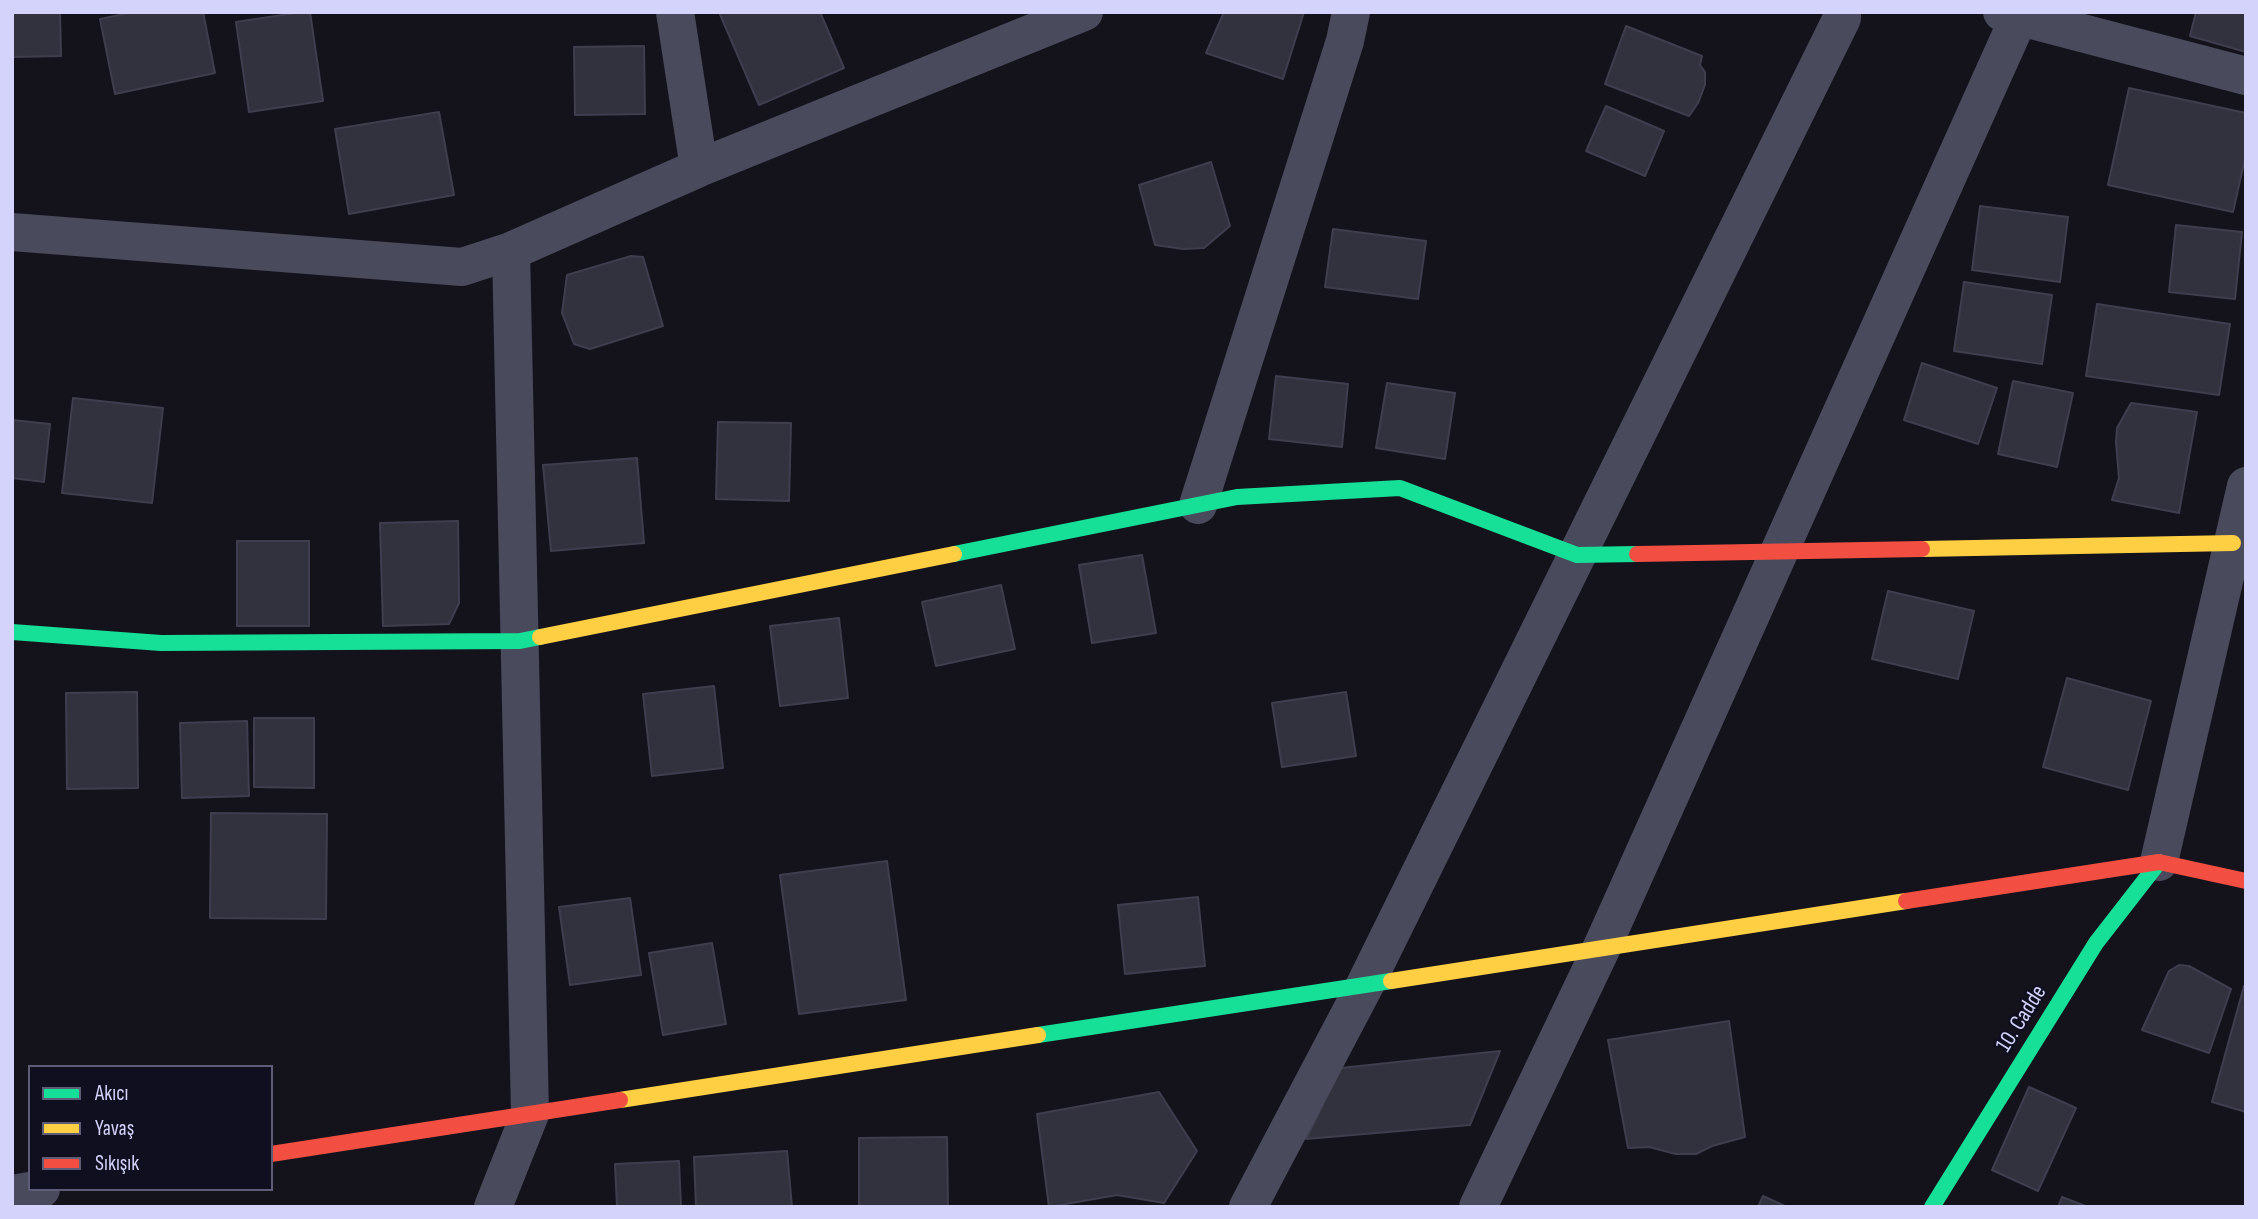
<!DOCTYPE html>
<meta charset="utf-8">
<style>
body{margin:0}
#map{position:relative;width:2258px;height:1219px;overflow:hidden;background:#14131c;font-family:"Sofia Sans Condensed",sans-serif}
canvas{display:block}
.frame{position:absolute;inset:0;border:14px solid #d3d3fb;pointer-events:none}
.legend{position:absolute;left:28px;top:1065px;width:245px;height:126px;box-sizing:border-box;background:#100f20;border:2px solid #5e5d78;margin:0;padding:9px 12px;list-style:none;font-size:21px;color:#d3d3fb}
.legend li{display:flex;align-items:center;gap:14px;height:35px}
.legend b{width:35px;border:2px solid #5e5d78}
</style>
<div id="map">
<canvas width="2258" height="1219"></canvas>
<div class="frame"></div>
<ul class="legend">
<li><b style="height:9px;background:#16e098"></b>Akıcı</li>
<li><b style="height:9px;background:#ffcf43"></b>Yavaş</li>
<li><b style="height:9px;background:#f24e42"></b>Sıkışık</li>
</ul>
</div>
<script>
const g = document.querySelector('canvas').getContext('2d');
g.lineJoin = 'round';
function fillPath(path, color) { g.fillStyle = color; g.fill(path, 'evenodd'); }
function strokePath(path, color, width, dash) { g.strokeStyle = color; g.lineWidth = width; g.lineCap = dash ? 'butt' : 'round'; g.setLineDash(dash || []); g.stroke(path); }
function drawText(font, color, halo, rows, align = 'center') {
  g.font = font + ' "Sofia Sans Condensed",sans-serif'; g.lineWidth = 5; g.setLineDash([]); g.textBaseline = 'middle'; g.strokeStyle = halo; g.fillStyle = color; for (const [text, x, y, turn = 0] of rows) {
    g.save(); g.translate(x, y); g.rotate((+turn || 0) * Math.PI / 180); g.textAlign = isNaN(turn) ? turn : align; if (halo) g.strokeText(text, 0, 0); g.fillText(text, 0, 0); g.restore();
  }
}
const building = new Path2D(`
 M12 12H60L61 56 12 57Z
 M134 12H203L215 73 115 94 100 19Z
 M302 12H310L323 101 249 112 236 22Z
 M719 12H820L844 68 759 105Z
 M1224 12H1304L1283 79 1206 53Z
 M2196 12H2246V52L2190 36Z
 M1626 26 1702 56 1700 65 1705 72V85L1698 103 1689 116 1605 84Z
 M644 46 645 114 575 115 574 47Z
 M2129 88 2246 113V154L2233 212 2108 185Z
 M1606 106 1664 131 1645 176 1586 151Z
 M439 112 454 195 349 214 335 129Z
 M1211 162 1230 226 1204 248 1183 249 1155 245 1139 185Z
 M1980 206 2068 217 2060 282 1972 270Z
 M2176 225 2242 232 2235 299 2169 292Z
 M1333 229 1426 241 1418 299 1325 287Z
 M631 256 643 257 663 326 590 349 574 344 562 313 567 275Z
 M1964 282 2052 295 2042 364 1954 351Z
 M2097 304 2230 324 2219 395 2086 376Z
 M1922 363 1997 388 1978 444 1904 420Z
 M1276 376 1348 384 1342 447 1269 439Z
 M2013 381 2073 393 2057 467 1998 454Z
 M1387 383 1455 393 1445 459 1376 448Z
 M73 398 163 408 152 503 62 493Z
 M2131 403 2197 412 2179 513 2112 500 2119 478 2116 442 2117 428Z
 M12 420 50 424 44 482 12 478Z
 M718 422 791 423 789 501 716 499Z
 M637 458 644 543 551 551 543 465Z
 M458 521 459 603 449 624 383 626 380 523Z
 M237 541H309V626H237Z
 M1142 555 1156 633 1092 643 1079 565Z
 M1001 585 1015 649 936 666 922 602Z
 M1888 591 1974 611 1958 679 1872 659Z
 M839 618 848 698 780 706 770 626Z
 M2067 678 2151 701 2128 790 2043 767Z
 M714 686 723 768 652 776 643 694Z
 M137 692 138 788 67 789 66 693Z
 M1346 692 1356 756 1282 767 1272 703Z
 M254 718H314V788L254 787Z
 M247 721 249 796 182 798 180 723Z
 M211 813 327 814 326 919 210 918Z
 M887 861 906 1000 799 1014 780 875Z
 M1198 897 1205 966 1125 974 1118 905Z
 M630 898 641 975 570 985 559 907Z
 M712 943 726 1024 663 1035 649 953Z
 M2179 965 2189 966 2231 989 2209 1053 2142 1030 2169 971Z
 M2244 986 2246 987V1112L2212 1102Z
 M1729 1021 1745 1137 1712 1146 1696 1154H1676L1649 1147 1628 1148 1608 1040Z
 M1500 1051 1470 1125 1306 1139 1341 1068Z
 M2029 1087 2076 1108 2038 1191 1992 1170Z
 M1159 1092 1197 1151 1164 1203 1117 1195 1049 1207 1037 1114Z
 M947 1137 948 1207H859V1138Z
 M787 1151 792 1207H696L694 1157Z
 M679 1161 681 1207H617L615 1164Z
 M1763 1196 1787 1207H1758Z
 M2062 1197 2088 1207H2058Z`);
fillPath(building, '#32313e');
strokePath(building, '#3f3e4f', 2);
strokePath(new Path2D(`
 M675 12 699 168
 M2002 12 2246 76
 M12 232 462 267 511 251 699 168 1084 12
 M1198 505 1345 41 1351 12
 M2159 862 2246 486
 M12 1194 41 1189
 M493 1207 530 1114 511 251
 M1248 1207 1366 983 1842 18V12
 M1478 1207 1602 947 2019 17`), '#4a4a5d', 38);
strokePath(new Path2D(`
 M954 554 1237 497 1400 488 1577 555 1637 554
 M12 632 161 643 520 641 540 637
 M1038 1035 1391 981
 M1932 1207 2096 943 2159 862`), '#16e098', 16);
strokePath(new Path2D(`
 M1922 549 2233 543
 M540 637 954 554
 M1391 981 1906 901
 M620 1100 1038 1035`), '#ffcf43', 16);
strokePath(new Path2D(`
 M1637 554 1922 549
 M1906 901 2159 862 2246 881
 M271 1154 620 1100`), '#f24e42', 16);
drawText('23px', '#d3d3fb', '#100f20', [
 ["10. Cadde",2022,1019,-58]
]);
</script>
